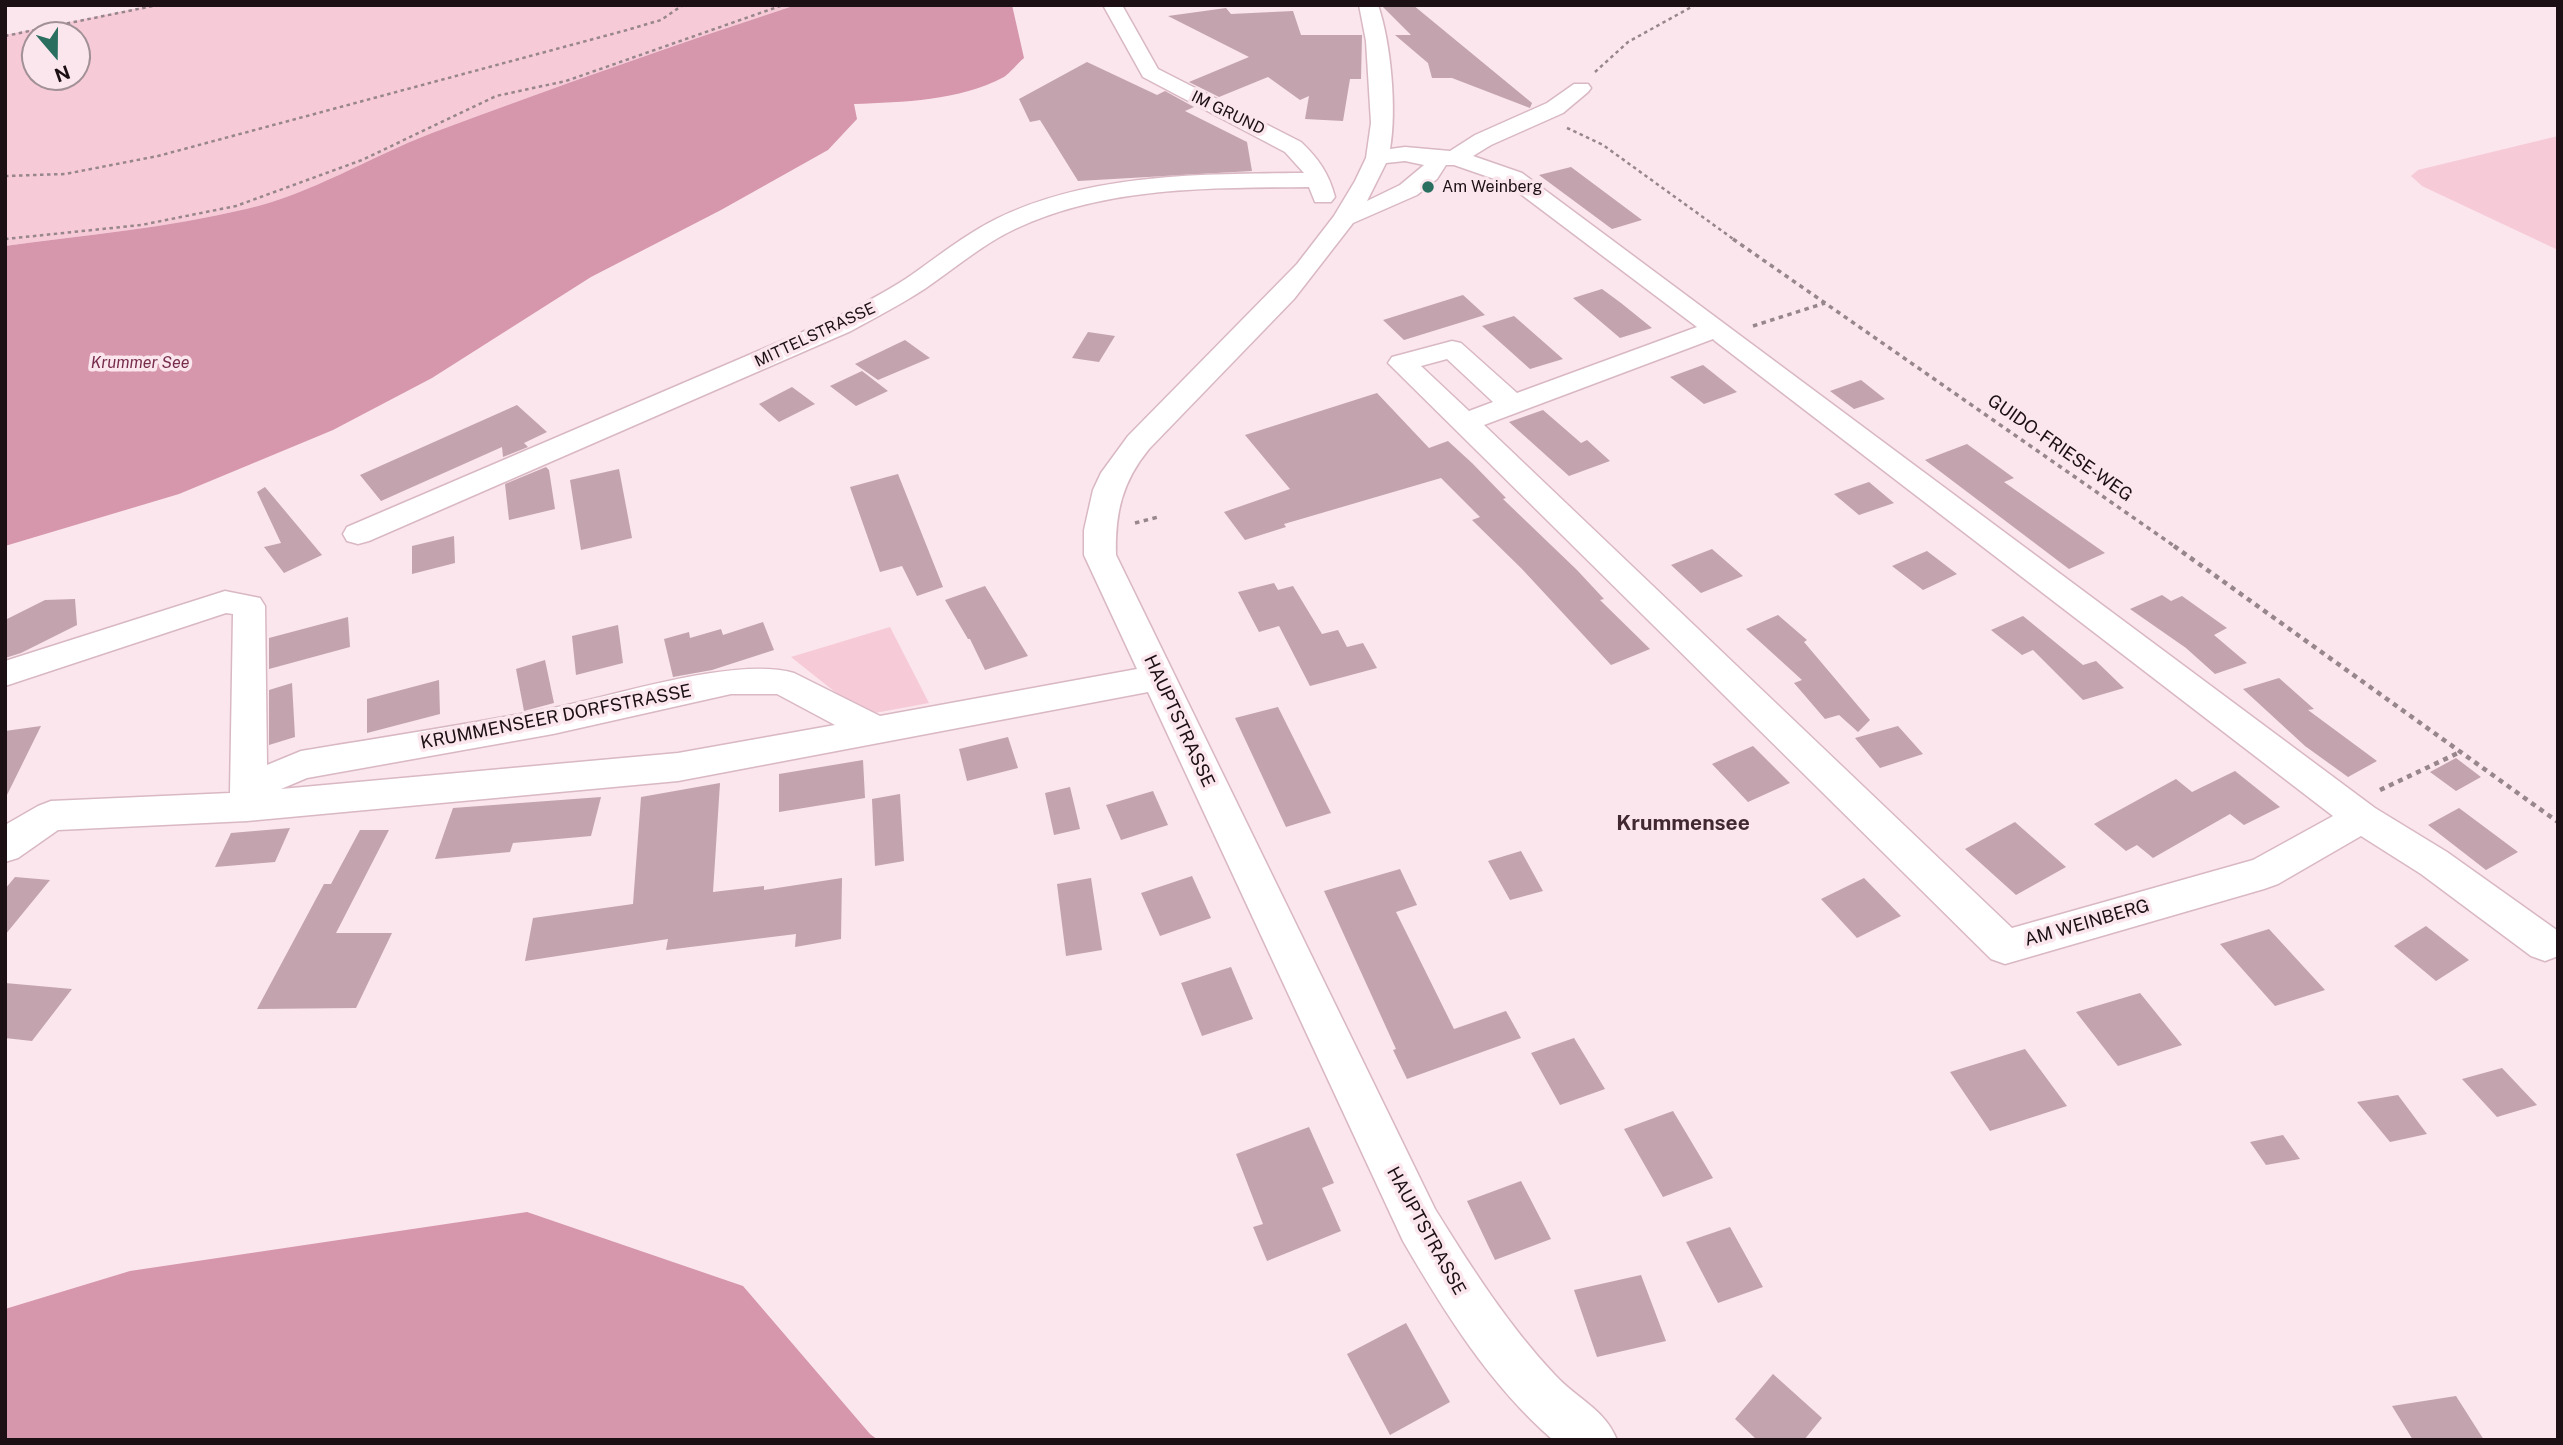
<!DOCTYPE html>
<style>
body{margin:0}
#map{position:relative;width:2563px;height:1445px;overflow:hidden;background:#fae6ec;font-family:"Public Sans",sans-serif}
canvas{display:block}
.frame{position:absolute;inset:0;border:7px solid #1c1014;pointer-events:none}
.north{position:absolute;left:21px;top:21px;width:70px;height:70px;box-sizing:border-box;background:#fae6ec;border:2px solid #a19096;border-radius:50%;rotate:160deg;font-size:19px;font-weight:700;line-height:28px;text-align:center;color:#1c1014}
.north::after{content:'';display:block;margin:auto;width:24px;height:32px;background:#2a6e60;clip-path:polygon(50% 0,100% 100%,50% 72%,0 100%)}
</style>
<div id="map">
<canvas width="2563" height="1445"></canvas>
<div class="frame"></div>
<div class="north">N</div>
</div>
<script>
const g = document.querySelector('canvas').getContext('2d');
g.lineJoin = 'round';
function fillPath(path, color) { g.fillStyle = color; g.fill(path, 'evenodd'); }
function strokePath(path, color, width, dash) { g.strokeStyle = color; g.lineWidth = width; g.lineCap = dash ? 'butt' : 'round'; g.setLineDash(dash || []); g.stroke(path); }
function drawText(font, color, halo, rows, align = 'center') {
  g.font = font + ' "Public Sans",sans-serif'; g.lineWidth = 7; g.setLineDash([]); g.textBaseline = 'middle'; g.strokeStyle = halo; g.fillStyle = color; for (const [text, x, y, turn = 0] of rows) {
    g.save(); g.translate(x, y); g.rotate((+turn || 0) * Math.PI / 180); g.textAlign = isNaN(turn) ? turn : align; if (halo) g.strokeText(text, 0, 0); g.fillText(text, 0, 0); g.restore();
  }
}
fillPath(new Path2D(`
 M153 5H796C674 45 552 88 432 133 369 157 312 194 246 209 167 228 85 235 5 246V35ZM35 35H77V77H35Z
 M2558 136V250L2422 186 2411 176 2418 170Z
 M890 627 929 703 864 715 791 657Z`), '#f7cad8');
fillPath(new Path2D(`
 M796 5H1012L1024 58C1017 64 1011 72 1004 77 959 101 903 102 854 104L857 119 828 150 721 210 591 277 432 378 333 430 179 494 5 546V246C85 235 167 228 246 209 312 194 369 157 432 133 552 88 674 45 796 5Z
 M527 1212 743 1286 870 1434 878 1440H5V1309L130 1271Z`), '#d696ac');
fillPath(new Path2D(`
 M1381 5H1413L1532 103 1530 108 1452 78H1432L1428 63 1395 35H1411Z
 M1226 8 1231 14 1293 11 1301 35H1362L1361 79H1350L1343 121 1305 119 1309 96 1300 100 1268 77 1219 97 1189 82 1249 57 1168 16Z
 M1087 62 1157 95 1165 91 1194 107 1185 111 1247 142 1252 171 1078 181 1040 120 1030 122 1019 99Z
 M1571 167 1642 220 1612 229 1539 175Z
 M1602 289 1621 303 1652 328 1620 338 1573 298Z
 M1463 295 1485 315 1404 340 1383 320Z
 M1514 316 1563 359 1530 369 1482 326Z
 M1088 332 1115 336 1099 362 1072 358Z
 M905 340 930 358 878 380 855 364Z
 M1703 365 1737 392 1704 404 1670 377Z
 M862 371 888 391 856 406 830 386Z
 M1861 380 1885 399 1854 409 1830 391Z
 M792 387 815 404 779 422 759 404Z
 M1377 393 1429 448 1448 441 1472 463 1506 498 1503 499 1577 570 1604 599 1600 600 1650 649 1611 665 1522 569 1472 520 1480 517 1441 478 1284 524 1286 527 1245 540 1224 512 1290 489 1245 435Z
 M517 405 547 432 524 443 528 447 503 457 502 447 381 501 360 475Z
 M1543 410 1581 443 1587 440 1610 461 1569 476 1509 422Z
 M1967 444 2014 478 2004 482 2105 553 2069 569 1925 460Z
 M546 467 549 470 555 509 509 520 505 484Z
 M619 469 632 538 581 550 570 480Z
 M898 474 943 587 917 596 902 566 880 572 850 487Z
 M1869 482 1894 503 1859 515 1834 494Z
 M265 487 322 555 284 573 264 547 281 543 257 492Z
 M454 536 455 563 412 574V546Z
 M1712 549 1743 576 1701 593 1671 565Z
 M1927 551 1957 574 1923 590 1892 566Z
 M1274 583 1278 590 1293 586 1322 634 1338 630 1347 647 1363 643 1377 668 1310 686 1279 626 1259 632 1238 592Z
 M985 586 1028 656 985 670 970 639H968L945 600Z
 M2162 595 2171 601 2182 596 2227 628 2214 635 2247 663 2215 674 2186 648 2130 609Z
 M75 599 77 625 21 653 5 658V620L45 600Z
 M1778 615 1807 640 1804 642 1870 720 1858 732 1839 715 1825 719 1794 683 1802 680 1746 629Z
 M2023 616 2083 665 2096 661 2124 688 2083 700 2033 650 2022 655 1991 630Z
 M348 617 350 647 269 669V638Z
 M763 622 774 650 712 670 673 677 664 639 689 632 690 638 721 629 723 635Z
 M618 625 623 663 576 675 572 636Z
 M545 660 554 703 524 711 516 669Z
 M2279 678 2314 709 2308 710 2377 761 2348 777 2305 746 2243 689Z
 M439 680 440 714 367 733V699Z
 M292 683 295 737 269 745V690Z
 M1278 707 1331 813 1286 827 1235 718Z
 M41 726 5 799V731Z
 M1898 726 1923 754 1880 768 1855 738Z
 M1008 737 1018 768 967 781 959 749Z
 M1753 746 1790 783 1748 802 1712 764Z
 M2456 758 2481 777 2456 791 2430 772Z
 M863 760 865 798 779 812V774Z
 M2235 771 2280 807 2244 825 2230 814 2153 858 2137 845 2126 851 2094 824 2176 779 2192 792Z
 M720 783 713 892 764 886V890L842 878 841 939 795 947 796 934 666 950 668 939 525 961 533 918 633 904 641 797Z
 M1070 787 1080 829 1054 835 1045 793Z
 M1153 791 1168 825 1121 840 1106 805Z
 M900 794 904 861 875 866 872 799Z
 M601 797 591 836 513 843 510 852 435 859 453 808Z
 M2459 808 2518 852 2486 870 2428 825Z
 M2015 822 2066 867 2016 895 1965 849Z
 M290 828 275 862 215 867 231 833Z
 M360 830H389L336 933H392L356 1008 257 1009 324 884H331Z
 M1521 851 1543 891 1510 900 1488 861Z
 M1400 869 1417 905 1396 912 1454 1029 1506 1011 1521 1038 1407 1079 1393 1050 1396 1049 1324 891Z
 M1192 876 1211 918 1160 936 1141 893Z
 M15 877 50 880 5 935V889Z
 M1091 878 1102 950 1066 956 1057 884Z
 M1864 878 1901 916 1857 938 1821 899Z
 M2426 926 2469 960 2436 981 2394 946Z
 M2269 929 2325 990 2275 1006 2220 944Z
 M1231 967 1253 1019 1202 1036 1181 983Z
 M5 983 72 989 32 1041 5 1038Z
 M2140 993 2182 1045 2118 1066 2076 1012Z
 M1574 1038 1605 1089 1560 1105 1531 1053Z
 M2025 1049 2067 1106 1990 1131 1950 1072Z
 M2502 1068 2537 1105 2497 1117 2462 1079Z
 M2398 1095 2427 1134 2390 1142 2357 1102Z
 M1673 1111 1713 1178 1663 1197 1624 1129Z
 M1309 1127 1334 1183 1322 1188 1341 1231 1267 1261 1253 1227 1263 1224 1236 1154Z
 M2283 1135 2300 1159 2266 1165 2250 1142Z
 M1521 1181 1551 1239 1495 1260 1467 1201Z
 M1730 1227 1763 1287 1718 1303 1686 1242Z
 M1641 1275 1666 1341 1597 1357 1574 1290Z
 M1406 1323 1450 1402 1390 1435 1347 1354Z
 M1773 1374 1822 1418 1804 1440H1757L1735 1419Z
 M2456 1396 2484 1440H2413L2392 1406Z`), '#c3a3ad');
const minor = new Path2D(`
 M1103 5H1122L1158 69 1301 142C1319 159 1329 174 1335 197L1331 202H1315L1309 187C1211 188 1105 186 1015 229 983 244 955 268 926 288 902 304 876 317 851 331L369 541 358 544 347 541 343 534 347 527 833 319C858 306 883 294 907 278 936 258 964 235 996 219 1089 173 1202 174 1304 173L1285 152 1143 77Z
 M1359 5H1378C1391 43 1397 110 1390 149L1405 147 1450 151 1475 135 1547 103 1574 84H1588L1591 88 1588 92 1563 113 1491 145 1473 156 1522 173 2375 808 2447 852 2558 931V956L2545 961 2531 956 2421 874 2361 836 2278 884 2264 889 2005 964 1991 959 1388 363 1392 357 1452 341 1461 343 1517 393 1697 327 1506 183 1454 165H1446L1437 179 1417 195 1353 223 1294 299 1149 449C1122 482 1115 513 1116 555L1435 1209C1471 1267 1508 1325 1555 1375 1577 1399 1605 1409 1617 1440H1553C1489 1384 1445 1313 1403 1241L1148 692 678 781 247 821 58 830 18 858 5 862V825L38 806 51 801 230 793 233 614 226 613 5 686V661L225 591 260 598 265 606 267 765 301 751C385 737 470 724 553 708 615 696 736 656 794 673L880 716 1137 669 1084 555V530L1093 490 1101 473 1128 436 1297 264 1334 216 1355 181 1366 158 1371 123 1366 41ZM1405 161 1424 165 1400 185 1367 201 1386 163ZM1713 339 1715 341 2333 816 2253 860 2012 928 1484 425ZM1447 359 1493 402 1469 411 1421 366ZM731 694H777L835 725 678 753 281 789 307 778 553 734Z`);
strokePath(minor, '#d9b8c3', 3);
strokePath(new Path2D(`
 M5 36 158 5
 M1595 72 1628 42 1695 5
 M1567 128 1603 145 1736 241
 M5 176 65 174 158 156 627 30 661 20 683 5
 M5 239 141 225 236 206 362 160 496 96 566 81 783 5`), '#97868b', 2.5, [3.5, 3.5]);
strokePath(new Path2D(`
 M1733 239 2177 548
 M1753 326 1825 303
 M1135 523 1158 517`), '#97868b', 3.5, [4.5, 4.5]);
strokePath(new Path2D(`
 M2174 546 2558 822
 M2380 790 2458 753`), '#97868b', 4.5, [5, 5]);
fillPath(minor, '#fff');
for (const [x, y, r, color] of [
 [1428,187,7,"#2a6e60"]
]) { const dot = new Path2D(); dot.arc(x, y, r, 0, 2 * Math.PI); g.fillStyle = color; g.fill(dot); strokePath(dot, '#fae6ec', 2.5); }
drawText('16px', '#1c1014', '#fae6ec', [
 ["IM GRUND",1228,113,26],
 ["MITTELSTRASSE",815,335,-25]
]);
drawText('16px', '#1c1014', '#fae6ec', [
 ["Am Weinberg",1442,187]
], 'left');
drawText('italic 16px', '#772c4b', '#fae6ec', [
 ["Krummer See",140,363]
]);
drawText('18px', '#1c1014', '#fae6ec', [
 ["GUIDO-FRIESE-WEG",2060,448,35],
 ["KRUMMENSEER DORFSTRASSE",556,717,-11],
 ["HAUPTSTRASSE",1179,721,65],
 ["AM WEINBERG",2087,923,-16],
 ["HAUPTSTRASSE",1426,1231,61]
]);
drawText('bold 21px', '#412831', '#fae6ec', [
 ["Krummensee",1683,824]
]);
</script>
